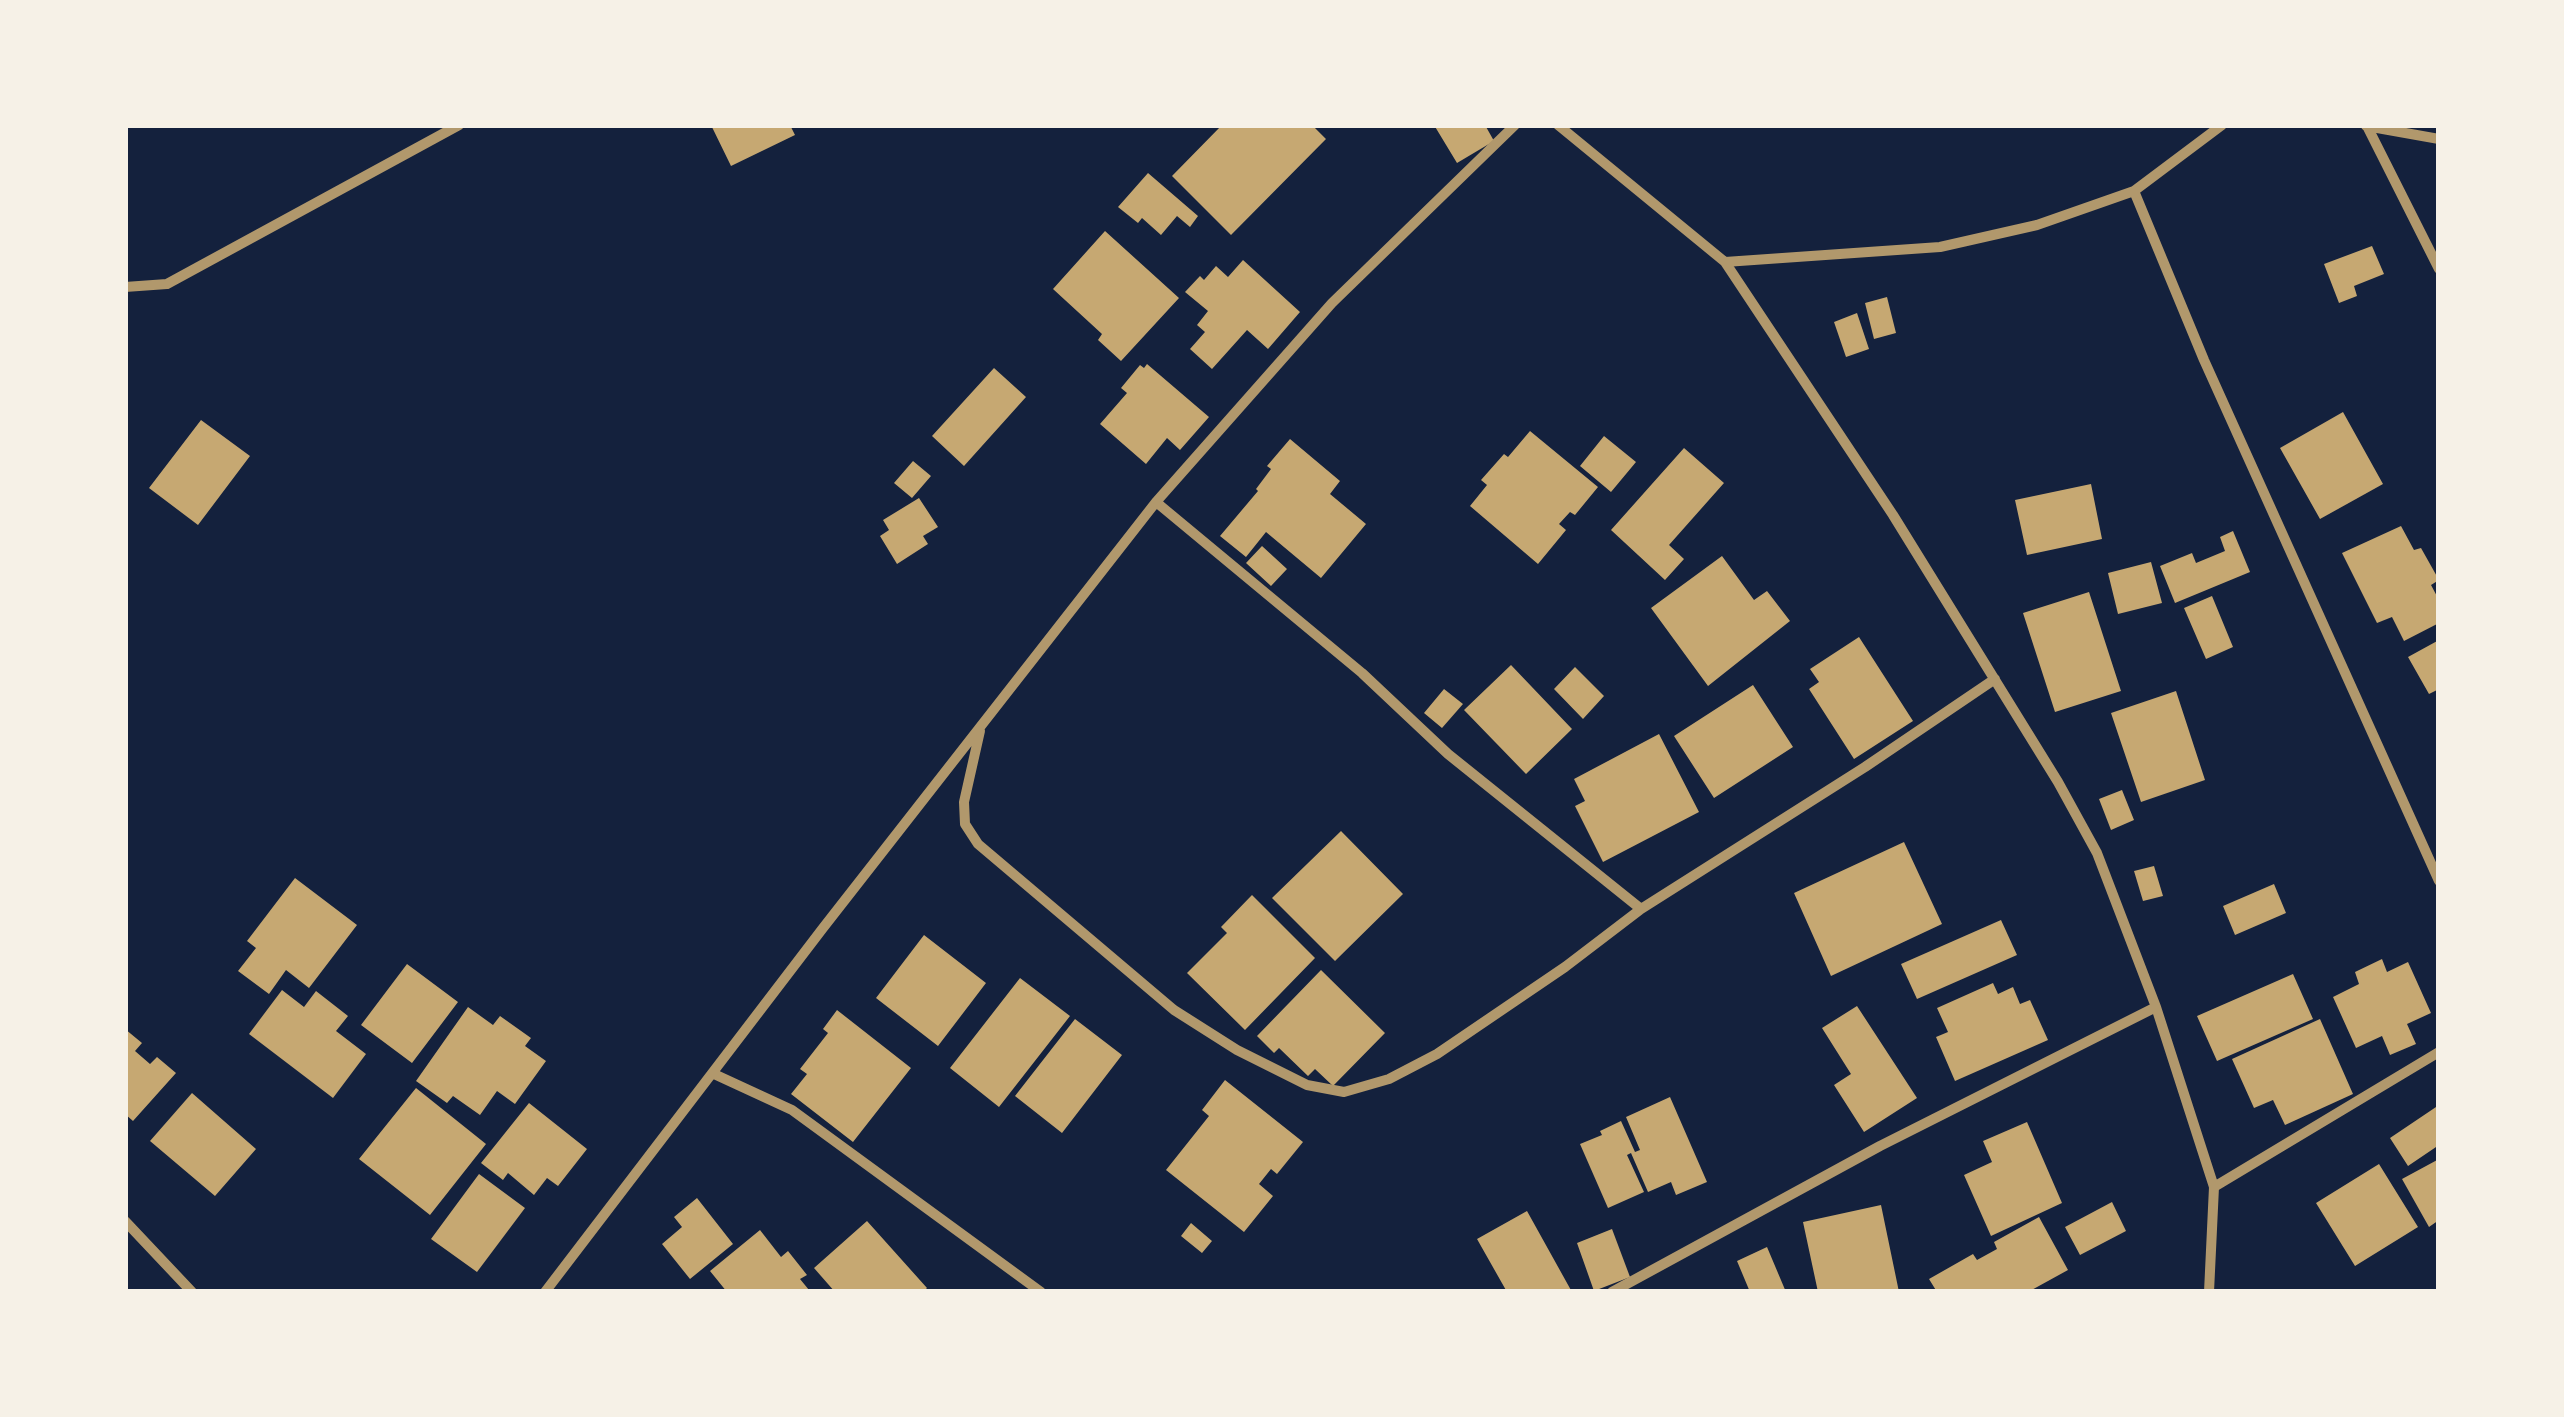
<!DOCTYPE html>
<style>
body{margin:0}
#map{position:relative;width:2564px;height:1417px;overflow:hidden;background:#14213d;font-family:Helvetica,sans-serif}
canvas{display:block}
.frame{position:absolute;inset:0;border:128px solid #f6f1e7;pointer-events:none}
</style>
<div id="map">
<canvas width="2564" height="1417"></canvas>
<div class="frame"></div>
</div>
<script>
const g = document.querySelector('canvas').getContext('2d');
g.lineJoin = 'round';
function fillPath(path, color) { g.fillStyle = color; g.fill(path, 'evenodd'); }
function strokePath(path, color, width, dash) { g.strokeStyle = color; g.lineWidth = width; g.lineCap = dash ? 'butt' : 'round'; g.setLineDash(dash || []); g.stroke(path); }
fillPath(new Path2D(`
 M711 125H790L795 135 731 166Z
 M1222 125H1312L1326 139 1231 235 1172 176Z
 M1434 125H1485L1494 141 1457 163Z
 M1148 173 1198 216 1190 227 1177 216 1161 235 1142 218 1138 223 1118 207Z
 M1105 231 1179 298 1121 361 1098 340 1102 334 1053 289Z
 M2372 246 2384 274 2354 286 2357 296 2339 303 2324 264Z
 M1243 260 1300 312 1268 349 1247 330 1212 369 1190 349 1205 332 1197 325 1208 311 1185 292 1200 276 1204 280 1216 266 1228 277Z
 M1887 297 1896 333 1874 339 1865 303Z
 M1857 313 1869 349 1846 357 1834 322Z
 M1147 364 1209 417 1180 450 1167 438 1146 464 1100 424 1127 393 1121 388 1140 365 1144 368Z
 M994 368 1026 397 964 466 932 436Z
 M2343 412 2383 484 2320 519 2280 448Z
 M201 420 250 456 198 525 149 488Z
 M1530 431 1598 487 1575 515 1570 512 1559 524 1566 530 1538 564 1470 506 1487 485 1481 480 1504 454 1508 457Z
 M1604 436 1636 462 1611 492 1580 466Z
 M1290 439 1340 481 1330 494 1366 524 1321 578 1266 532 1246 557 1220 536 1258 491 1256 489 1271 469 1267 466Z
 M1684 448 1724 483 1669 545 1684 559 1665 580 1611 530Z
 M913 461 931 476 912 498 894 483Z
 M2091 484 2102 539 2027 555 2015 500Z
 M919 498 938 527 923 536 928 544 897 564 880 536 889 530 883 520Z
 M2401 526 2414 550 2421 548 2439 580 2431 585 2439 600V623L2404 641 2392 617 2377 623 2342 553Z
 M2233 531 2250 572 2175 603 2160 566 2192 553 2196 563 2225 551 2220 537Z
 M1262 546 1287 569 1271 586 1246 563Z
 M1722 556 1754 600 1767 591 1790 621 1708 686 1651 608Z
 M2151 562 2162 603 2118 614 2108 573Z
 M2089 592 2121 691 2055 712 2023 613Z
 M2212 596 2233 647 2206 659 2184 608Z
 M1859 637 1913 721 1854 759 1809 689 1819 682 1810 669Z
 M2439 640V689L2429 694 2408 657Z
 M1511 665 1572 729 1526 774 1464 710Z
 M1575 667 1604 696 1583 719 1554 689Z
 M1753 685 1793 747 1714 798 1674 736Z
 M1444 689 1463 704 1442 728 1424 713Z
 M2176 691 2205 780 2141 802 2111 713Z
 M1659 734 1699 812 1603 862 1575 806 1585 801 1574 779Z
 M2122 790 2134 820 2111 830 2099 799Z
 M1341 831 1403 894 1335 961 1272 898Z
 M1904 842 1942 924 1831 976 1794 893Z
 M2154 866 2163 896 2143 901 2134 871Z
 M295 878 357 925 309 988 286 970 269 994 238 971 256 948 247 941Z
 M2274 884 2286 913 2235 935 2223 906Z
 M1252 895 1315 958 1245 1030 1187 973 1227 933 1221 927Z
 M2001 920 2017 955 1917 999 1901 964Z
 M924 935 986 983 938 1046 876 998Z
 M2382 959 2387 972 2408 962 2431 1013 2407 1024 2416 1044 2390 1055 2382 1036 2356 1048 2333 997 2359 984 2355 972Z
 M407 964 458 1002 412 1063 361 1025Z
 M1321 970 1385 1033 1333 1086 1315 1069 1308 1076 1279 1048 1274 1053 1257 1036Z
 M2293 974 2313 1019 2217 1061 2197 1016Z
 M1020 978 1070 1016 999 1107 950 1068Z
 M1993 983 1998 994 2013 987 2020 1004 2030 1000 2048 1040 1955 1081 1936 1037 1948 1032 1937 1008Z
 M282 990 304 1007 316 991 348 1016 336 1031 366 1054 333 1098 249 1034Z
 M1857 1006 1917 1098 1864 1132 1834 1085 1851 1074 1822 1028Z
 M468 1007 493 1025 500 1016 531 1038 525 1046 546 1061 515 1104 497 1091 480 1115 453 1096 447 1103 416 1081Z
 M837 1010 911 1068 853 1142 791 1094 807 1074 800 1069 828 1033 823 1029Z
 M1075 1019 1122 1055 1062 1133 1015 1096Z
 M2320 1019 2353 1094 2285 1125 2273 1100 2254 1108 2232 1059Z
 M125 1029 142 1043 135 1051 150 1064 157 1057 176 1073 133 1121 125 1114Z
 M1225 1080 1303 1142 1277 1174 1271 1169 1259 1184 1273 1196 1244 1232 1166 1170 1209 1116 1202 1110Z
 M416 1088 486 1144 430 1215 359 1159Z
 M192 1093 256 1149 215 1196 150 1141Z
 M1670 1097 1707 1182 1676 1195 1671 1182 1648 1192 1631 1153 1627 1155 1644 1192 1608 1208 1580 1144 1602 1135 1600 1131 1621 1121 1635 1152 1640 1150 1626 1117Z
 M529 1103 587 1149 558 1186 547 1178 534 1195 508 1173 503 1180 481 1163Z
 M2439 1105V1145L2408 1166 2390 1138Z
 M2027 1122 2062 1203 1991 1236 1964 1175 1992 1162 1983 1141Z
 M2439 1159V1220L2429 1227 2402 1179Z
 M2379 1164 2418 1227 2355 1266 2316 1203Z
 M479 1174 525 1208 477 1272 431 1239Z
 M697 1198 733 1244 690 1279 662 1244 682 1227 674 1217Z
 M2112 1202 2126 1231 2080 1255 2065 1227Z
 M1881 1205 1899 1292H1818L1803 1222Z
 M1527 1211 1572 1292H1507L1477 1239Z
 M2039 1217 2068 1270 2028 1292H1937L1929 1279 1973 1254 1977 1260 1997 1249 1994 1242Z
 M867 1221 927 1288 923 1292H835L814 1268Z
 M1191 1223 1212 1241 1202 1253 1181 1236Z
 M1612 1229 1630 1277 1594 1291 1577 1243Z
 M760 1230 781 1257 788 1251 807 1275 800 1279 809 1290 807 1292H727L710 1271Z
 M1767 1247 1786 1292H1750L1737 1261Z`), '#c6a872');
strokePath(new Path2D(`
 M1558 125 1725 262 1893 515 2058 782 2097 853 2156 1007 2214 1187 2209 1292
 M2366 126 2439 139
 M2367 126 2439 269
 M2134 191 2204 360 2439 881
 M1725 262 1940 247 2037 225 2134 191 2222 125
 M125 287 167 284 459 125
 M1156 502 1362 673 1448 754 1641 909
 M980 731 964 802 965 824 978 844 1174 1010 1237 1050 1307 1085 1344 1092 1389 1079 1437 1054 1565 967 1641 909 1865 767 1995 679
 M714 1074 792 1110 1041 1292
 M2214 1187 2439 1052
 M125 1221 192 1292
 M545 1292 823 928 1156 502 1332 303 1515 125
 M1612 1292 1880 1146 2156 1007`), '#b1986c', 10);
</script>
